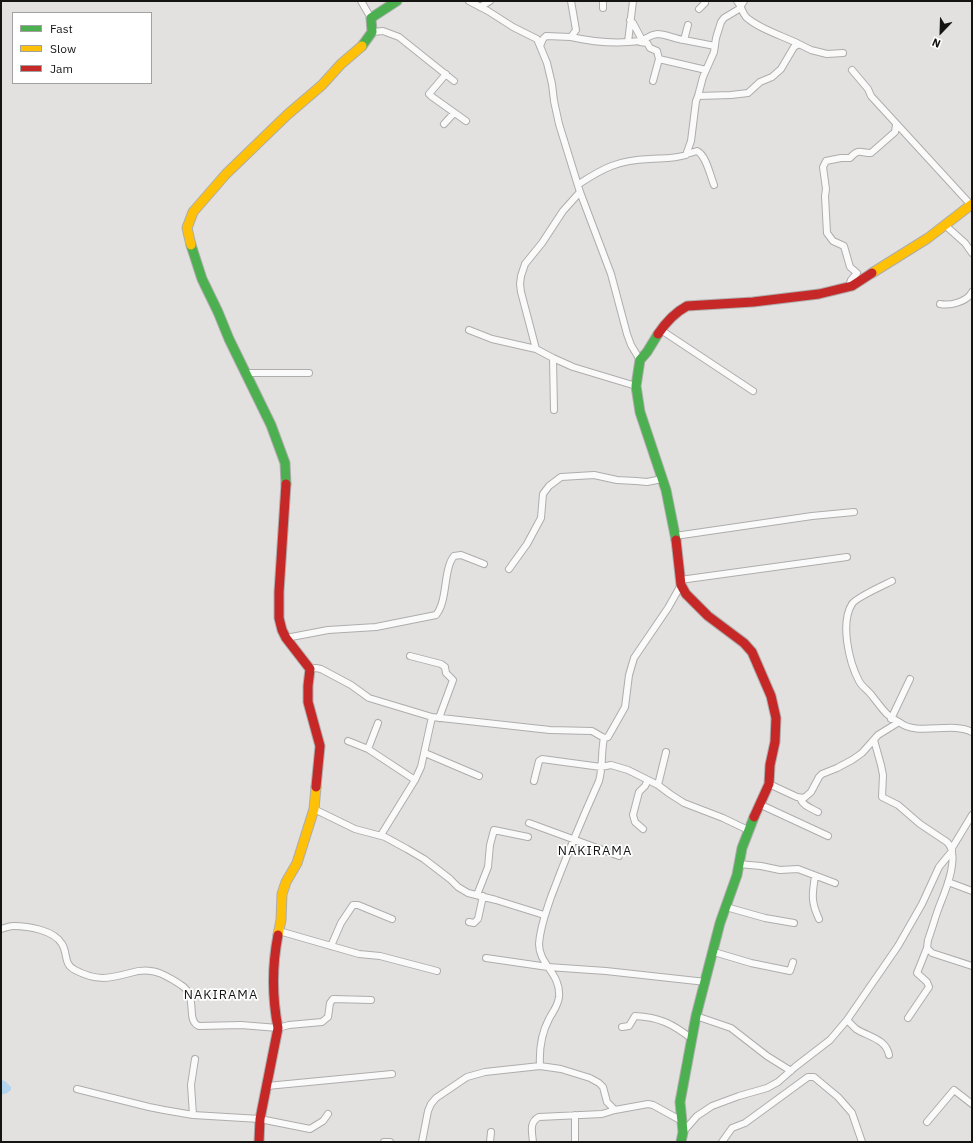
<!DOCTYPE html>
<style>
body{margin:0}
#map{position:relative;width:973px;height:1143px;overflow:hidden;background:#e2e1e0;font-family:"IBM Plex Sans",sans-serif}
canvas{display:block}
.frame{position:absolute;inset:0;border:2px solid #141413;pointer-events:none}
.legend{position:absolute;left:12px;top:12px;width:140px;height:72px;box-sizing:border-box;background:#fff;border:1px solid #a1a1a1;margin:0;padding:5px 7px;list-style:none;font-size:12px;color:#141413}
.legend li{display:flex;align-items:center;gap:8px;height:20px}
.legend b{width:20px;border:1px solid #a1a1a1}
.north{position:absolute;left:921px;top:12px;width:40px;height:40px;-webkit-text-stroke:3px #fff;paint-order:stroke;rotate:203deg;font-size:11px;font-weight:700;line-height:16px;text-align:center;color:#141413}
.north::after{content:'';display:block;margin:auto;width:14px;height:18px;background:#141413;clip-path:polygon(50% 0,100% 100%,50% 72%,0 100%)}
</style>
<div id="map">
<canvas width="973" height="1143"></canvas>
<div class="frame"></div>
<ul class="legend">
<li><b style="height:5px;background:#4caf50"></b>Fast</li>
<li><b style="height:5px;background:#ffc107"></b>Slow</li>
<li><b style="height:5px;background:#c62828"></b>Jam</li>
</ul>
<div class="north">N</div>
</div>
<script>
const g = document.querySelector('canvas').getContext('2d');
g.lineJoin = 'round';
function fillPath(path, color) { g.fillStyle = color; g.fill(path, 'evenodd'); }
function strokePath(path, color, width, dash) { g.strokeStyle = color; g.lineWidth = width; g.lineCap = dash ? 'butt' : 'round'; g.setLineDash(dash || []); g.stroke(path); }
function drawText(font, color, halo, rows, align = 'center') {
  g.font = font + ' "IBM Plex Sans",sans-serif'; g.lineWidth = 3.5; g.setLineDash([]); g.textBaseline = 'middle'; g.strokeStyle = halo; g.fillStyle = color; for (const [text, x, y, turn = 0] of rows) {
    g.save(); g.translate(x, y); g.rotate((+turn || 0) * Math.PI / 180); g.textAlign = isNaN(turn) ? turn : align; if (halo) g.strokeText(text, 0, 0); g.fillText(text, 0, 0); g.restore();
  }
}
fillPath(new Path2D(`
 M1 1080 5 1081 11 1087V1090L7 1093 1 1095Z`), '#b2d4ef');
const street = new Path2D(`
 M361 1 371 18
 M469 1 488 11 513 27 537 39 540 46 547 63 552 84 554 101 559 124 580 192 611 274 627 334 631 345 640 360
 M603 1V8
 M737 1C741 6 742 12 746 17 759 29 783 36 799 44
 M480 7 490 1
 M699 9 705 3 704 1
 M630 20 633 23 642 40
 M372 32 383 31 399 37 454 81
 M571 37C593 42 617 44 640 41 646 40 648 35 657 34 666 34 675 39 684 40L688 25
 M684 40 715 46
 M628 42 633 1
 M640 42 647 43 650 48 657 51 659 59 706 70
 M540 46 543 39 546 36 571 37 576 30 571 1
 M852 70 868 89 871 96 971 205
 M446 74 429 94 431 96 466 121
 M653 81 659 59
 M698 96 703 77 714 52 716 38 721 22 724 18 739 9 744 1
 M444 124 454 113
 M687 154 697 151C706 155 710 175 714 185
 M579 184C603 168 619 160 649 159 662 158 673 159 686 155L691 141 696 101 698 96 731 95 748 93 760 82 772 77 781 69 794 47 799 44 811 50 827 54 843 53
 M946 226 965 243 972 253
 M849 286 851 280 857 273 850 267 844 246 833 241 827 233 825 196 826 189 823 167 826 161 841 158H850C859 148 860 153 871 153L895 132 896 125
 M940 304C950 306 967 302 972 292
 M469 330 492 339 536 349 553 358 573 367 636 386
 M661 330 753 391
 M536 349 521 292 520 284 521 276 525 264 542 243 563 211 580 192
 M553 358 554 410
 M245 373H309
 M675 536 812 516 854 512
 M509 569 527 544 541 518 543 494 549 486 561 477 594 475 617 480 636 481 647 482 662 479
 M680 580 847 557
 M892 581C884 585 855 598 852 604 840 623 849 662 859 681 862 687 869 691 873 697 881 707 887 717 899 722
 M286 638 328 630 376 627 436 615C448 601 443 569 454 556L461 555 484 564
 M410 656 441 664 445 667 446 673 453 680 439 718
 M310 669 316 668 321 669 351 685 369 698 432 717 550 730 592 731 604 738
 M891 719 910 679
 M874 740 881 765 883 775 882 797 898 805 920 824 947 842C961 855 945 892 939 907 935 918 932 929 928 940L927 948 932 953 972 966
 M348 741 368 749 415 780
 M368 749 378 723
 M425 753 479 776
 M534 781 539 761 542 759 601 767 611 765 628 770 658 785 670 794 684 803 723 818 748 830
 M769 784 797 797 804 798 811 792 819 777 822 774 837 768 852 760 862 753 878 735 899 722C917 737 951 721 972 732
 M658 785 666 752
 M800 798C803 806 811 808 818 812
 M759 804 828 836
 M314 809 355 829 385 837 407 849 424 859 450 879 458 887 468 893 496 900 544 915
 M529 823 619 856
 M643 829 635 822 633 815 639 792 645 786 648 780
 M381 835 415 780 421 767 432 717
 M738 864 761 866 780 870 798 869 835 883
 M815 876C812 895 811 902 819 919
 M948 882 972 891
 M477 895 488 867 490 845 494 830 528 837
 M726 907 765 918 794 923
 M469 922 474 923 478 919 483 896
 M1 929C5 928 9 926 13 926 28 926 54 930 62 944 68 953 63 964 75 970 96 981 108 979 130 973 137 971 144 970 151 971 161 972 172 979 181 985 199 996 185 1021 199 1026L241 1025 278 1028 289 1025 322 1022 328 1017 330 1003 333 999 371 1000
 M279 931 359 954 380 956 437 971
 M331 946 341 923 353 905H358L392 919
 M714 952 751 963 790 971 793 962
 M486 958 548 967 606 971 706 982
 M696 1016 731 1028 767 1056 791 1071
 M908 1018 929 987 927 982 917 973 927 948
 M847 1020C850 1023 853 1026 856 1029 869 1037 886 1039 889 1055
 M622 1027 629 1026 635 1016C659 1017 673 1024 692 1039
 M540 1066C539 1048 541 1034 549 1019 553 1011 558 1006 559 997 561 973 539 965 539 944 540 927 546 912 551 897 566 857 582 819 599 781 603 767 601 752 604 738L608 737 625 707 629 675 634 658 668 608 681 585
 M267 1086 392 1074
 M77 1089 149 1107 164 1110 193 1115 260 1119 310 1129 323 1121 328 1114
 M193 1115 191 1085 195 1059
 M575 1115V1142
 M927 1122 954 1090 972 1104
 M683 1132 697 1116 712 1106 739 1096 767 1088 778 1082 795 1067 830 1040 847 1020 898 946 922 904 939 867 952 851V848L972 815
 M384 1142H390
 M422 1142 428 1111 431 1104 436 1098 467 1077 485 1072 540 1066 561 1069 590 1078 599 1083 603 1087 607 1102 615 1110 648 1104 653 1105 682 1121
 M490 1142 491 1132
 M533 1142C532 1132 529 1122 539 1117L602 1114 615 1110
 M722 1142 732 1128 745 1123 808 1077H814L838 1097 852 1113 862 1142`);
const fast = new Path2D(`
 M362 46 372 32 371 18 397 1
 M191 245 202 279 218 312 229 339 271 425 285 463 286 484
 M658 334 647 352 640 360 636 386 640 412 666 490 676 540
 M681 1142 683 1132 680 1102 696 1016 720 923 737 875 742 848 754 817`);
const slow = new Path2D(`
 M191 245 187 228 193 212 226 174 287 115 322 85 341 64 362 46
 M872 273 928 238 972 204
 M278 935 281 920 282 894 286 882 297 863 314 809 316 787`);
const jam = new Path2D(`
 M658 334C666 322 674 313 687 306L753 302 819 294 852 286 872 273
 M286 484 279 592V618L282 630 286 638 310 669 308 686V702L320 746 316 787
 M676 540 681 585 686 594 708 616 744 643 752 652 771 696 776 718 775 742 770 765 769 784 754 817
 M259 1142 260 1119 278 1028C272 997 272 966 278 935`);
strokePath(street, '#aeadac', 8);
strokePath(fast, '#aeadac', 11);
strokePath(slow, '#aeadac', 11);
strokePath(jam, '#aeadac', 11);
strokePath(street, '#fbfafa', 6);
strokePath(fast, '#4caf50', 9);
strokePath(slow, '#ffc107', 9);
strokePath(jam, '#c62828', 9);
g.letterSpacing = '1px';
drawText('13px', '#141413', '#fff', [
 ["NAKIRAMA",595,851],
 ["NAKIRAMA",221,995]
]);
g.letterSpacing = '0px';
</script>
